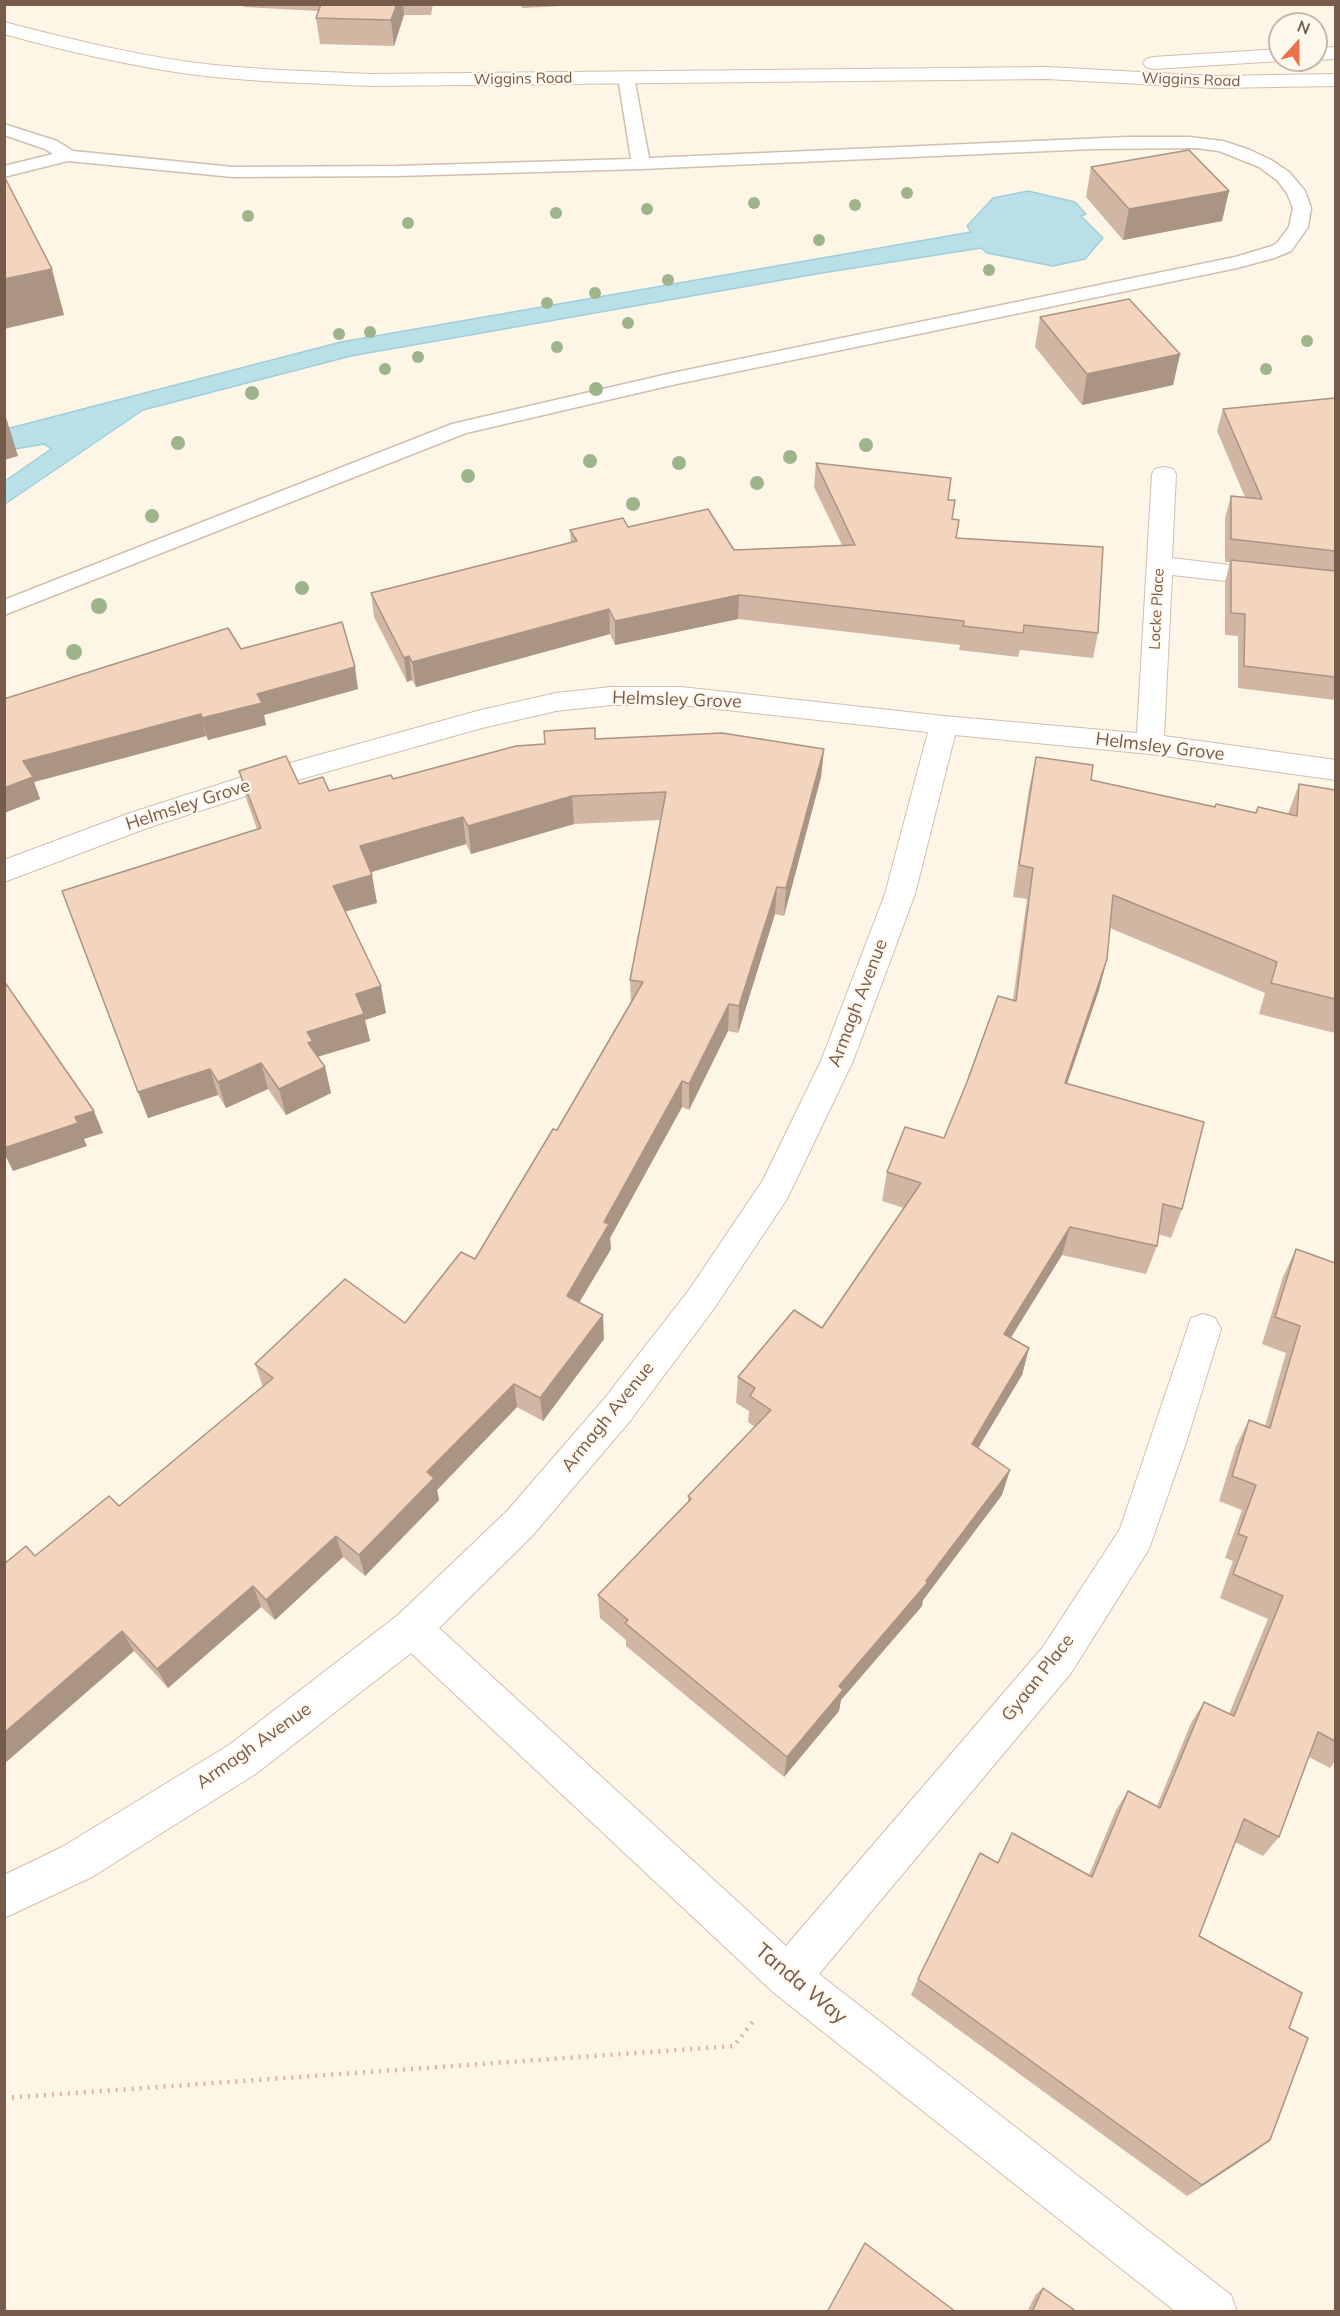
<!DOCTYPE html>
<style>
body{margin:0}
#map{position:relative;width:1340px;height:2316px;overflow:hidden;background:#fdf5e6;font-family:Mulish,sans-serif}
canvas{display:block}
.frame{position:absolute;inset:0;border:6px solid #775b4a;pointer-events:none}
.north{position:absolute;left:1268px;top:12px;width:60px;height:60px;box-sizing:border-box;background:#fff8ed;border:2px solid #c9b9ac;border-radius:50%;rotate:21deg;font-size:16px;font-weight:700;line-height:24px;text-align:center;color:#775b4a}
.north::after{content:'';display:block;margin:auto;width:21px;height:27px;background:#ea7148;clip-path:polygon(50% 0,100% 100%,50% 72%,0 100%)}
</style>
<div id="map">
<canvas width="1340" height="2316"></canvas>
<div class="frame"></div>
<div class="north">N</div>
</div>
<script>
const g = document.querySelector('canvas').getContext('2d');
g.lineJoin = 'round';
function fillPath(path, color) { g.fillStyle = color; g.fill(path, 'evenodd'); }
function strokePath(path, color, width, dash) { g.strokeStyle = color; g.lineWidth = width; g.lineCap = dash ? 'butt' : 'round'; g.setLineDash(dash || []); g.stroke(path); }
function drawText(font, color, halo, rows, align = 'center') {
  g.font = font + ' Mulish,sans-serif'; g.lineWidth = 4.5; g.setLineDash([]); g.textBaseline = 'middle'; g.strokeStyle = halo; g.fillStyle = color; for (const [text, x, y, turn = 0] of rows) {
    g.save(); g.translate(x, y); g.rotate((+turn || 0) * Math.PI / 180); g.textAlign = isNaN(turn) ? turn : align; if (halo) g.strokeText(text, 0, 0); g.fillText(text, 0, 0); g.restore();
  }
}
const water = new Path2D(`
 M1028 191 1075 202 1086 214 1081 216 1103 238 1085 259 1053 266 987 253 981 248 822 273 351 356 143 410 5 504V481L51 449 44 444 15 449 6 429 341 342 971 232 967 226 993 198Z`);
fillPath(water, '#b9dfe7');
strokePath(water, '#9fcfda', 1.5);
const lane = new Path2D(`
 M626 72 632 73 634 77 649 158 1127 137H1189L1223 141 1250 150 1271 160 1289 172 1305 191 1311 208 1308 227 1291 251 1274 258 1237 268 672 385 466 433 4 615V600L452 424 672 373 1235 257 1272 246 1277 243 1289 227 1293 208 1287 193 1277 180 1259 167 1219 151 1196 148 1093 149 641 169 397 176 233 177 68 161 4 177V166L53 154 45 149 4 135V124L57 141 73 151 233 167 397 166 631 159 618 77 620 73Z`);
const street = new Path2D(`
 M1164 467 1173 469 1176 474 1172 558 1271 570 1280 572 1284 578 1280 584 1271 586 1172 575 1164 736 1336 760V780L1150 754 955 735 915 894 853 1061 787 1199 713 1310 630 1421 533 1535 439 1628 786 1946 1043 1647 1120 1529 1191 1318 1203 1314 1215 1318 1221 1329 1186 1443 1149 1549 1071 1673 819 1974 1231 2295 1237 2312H1176L773 1992 411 1653 257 1773 92 1877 4 1918V1875L62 1847 229 1745 398 1615 507 1511 604 1399 689 1290 763 1180 821 1061 885 894 928 732 681 705H611L556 711 482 728 280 785 150 827 4 882V860L130 813 261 771 481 710 556 693 611 687H681L944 716 1137 733 1152 474 1155 469Z`);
const secondary = new Path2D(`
 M4 22C66 38 126 53 189 62 249 70 311 71 372 74L1047 67 1214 76 1336 74V86L1214 88 1047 79 372 86C311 83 249 82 189 74 126 65 65 51 4 34Z
 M1336 47V59L1316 60V48Z
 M1280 49V60H1283L1280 61 1153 69 1146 67 1143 63 1146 59 1153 57Z`);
strokePath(lane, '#d1bfae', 3);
strokePath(street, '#d1bfae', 2);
strokePath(secondary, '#d4bfac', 2);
strokePath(new Path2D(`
 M4 2098 734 2046 754 2020`), '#d8b79f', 4.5, [2, 6]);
fillPath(lane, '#fff');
fillPath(street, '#fff');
fillPath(secondary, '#fff');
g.fillStyle = '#9eb48b';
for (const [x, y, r] of [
 [907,193,6],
 [754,203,6],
 [855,205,6],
 [647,209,6],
 [556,213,6],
 [248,216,6],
 [408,223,6],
 [819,240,6],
 [989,270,6],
 [668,280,6],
 [595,293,6],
 [547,303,6],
 [628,323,6],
 [370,332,6],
 [339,334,6],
 [1307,341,6],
 [557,347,6],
 [418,357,6],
 [385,369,6],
 [1266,369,6],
 [596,389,7],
 [252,393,7],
 [178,443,7],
 [866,445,7],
 [790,457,7],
 [590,461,7],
 [679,463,7],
 [468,476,7],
 [757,483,7],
 [633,504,7],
 [152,516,7],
 [302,588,7],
 [99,606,8],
 [74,652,8]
]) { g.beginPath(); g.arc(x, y, r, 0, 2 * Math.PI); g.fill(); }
fillPath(new Path2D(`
 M243 4H433L431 15H404L394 46 320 44 316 18 318 11 244 7Z
 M522 4H601L522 8Z
 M1091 167 1229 191 1222 221 1123 240 1086 197Z
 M1040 317 1180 354 1173 385 1082 405 1035 347Z
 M1335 398V700L1238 688V636L1225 635V582L1230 562H1225V518L1231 496 1245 497 1217 431 1223 409Z
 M816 463 948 500H955L952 519 956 538 1098 633 1093 658 1020 650 1018 657 959 650 960 645 738 619 615 645 610 634 416 687 412 680 407 682 374 617 371 593 571 542 570 530 628 527 734 550 842 545 814 487Z
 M241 649 358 689 264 715 266 725 208 740 206 736 34 782 40 799 4 813V699Z
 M595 739 824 749 821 777 784 916 775 914 738 1033 728 1031 689 1110 682 1107 610 1238 611 1249 579 1302 604 1339 543 1421 517 1407 437 1490 439 1500 365 1576 343 1557 275 1620 261 1607 168 1688 134 1651 35 1556 119 1506 263 1387 255 1364 405 1323 475 1259 557 1130 631 1003 630 980 661 820 574 824 471 854 466 844 371 872 377 903 345 912 386 1013 365 1020 370 1041 318 1057 325 1067 331 1093 286 1115 268 1089 226 1108 218 1095 148 1118 62 891 257 829 246 798 239 771 329 791Z
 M1036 757 1091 780 1215 807 1256 813 1288 814 1299 784 1335 790V1033L1259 1014 1265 993 1110 928 1107 959 1099 990 1067 1083 1182 1209 1171 1238 1158 1234 1157 1246 1146 1274 1062 1255 1011 1338 1029 1348 1022 1375 978 1448 1002 1495 923 1600 922 1606 841 1700 839 1711 784 1777 626 1646V1640L600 1618 598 1595 688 1502V1496L755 1427 748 1422 749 1411 736 1403 738 1377 822 1328 904 1208 882 1201 887 1172 944 1138 1013 1000 1027 899 1013 897 1029 789Z
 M1296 1249 1335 1263V1761L1330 1768 1309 1757 1279 1837 1263 1856 1235 1842 1199 1936 1289 2028 1270 2140 1187 2196 911 1995 918 1979 998 1863 1089 1875 1116 1810 1128 1791 1157 1806 1191 1723 1204 1702 1229 1714 1268 1619 1220 1598 1233 1561 1225 1558 1242 1510 1219 1501 1236 1446 1249 1420 1265 1426 1286 1353 1262 1344 1283 1277Z
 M1043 2288 1077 2312H1027L1036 2294Z`), '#d1b6a3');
fillPath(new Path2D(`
 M397 4H403L404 15 394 46 391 20Z
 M1229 191 1222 221 1123 240 1129 209Z
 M52 269 64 315 4 329V279Z
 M1180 354 1173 385 1082 405 1087 374Z
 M4 411 18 456 4 460Z
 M739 595 738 619 615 645V621Z
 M609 609 610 634 416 687 412 662Z
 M409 656 412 680 407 682 404 658Z
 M355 667 358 689 264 715 266 725 208 740 202 718 257 694Z
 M201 714 206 736 34 782 40 799 4 813V788L23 761Z
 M824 749 821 777 784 916 786 888Z
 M572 796 574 824 471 854 468 826Z
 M463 817 466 844 365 874 360 846Z
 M372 875 377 903 338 913 333 886Z
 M777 887 775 914 738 1033 739 1006Z
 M1107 959 1099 990 1057 1113 1065 1083Z
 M381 986 386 1013 365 1020 370 1041 316 1057 308 1043 307 1032 356 994Z
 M729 1004 728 1031 689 1110V1084Z
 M261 1063 268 1089 226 1108 218 1082Z
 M325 1067 331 1093 286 1115 279 1089Z
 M210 1069 218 1095 148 1118 138 1092Z
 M682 1081V1107L610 1238 611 1249 569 1320 567 1296 604 1222Z
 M94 1111 103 1133 84 1139 87 1146 13 1171 4 1153V1148L75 1117Z
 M1070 1227 1062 1255 996 1361 1004 1334Z
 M603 1315 604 1339 543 1421 540 1398Z
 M1029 1348 1022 1375 965 1470 972 1444Z
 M514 1384 517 1407 437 1490 439 1500 365 1576 359 1555 427 1472Z
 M1010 1470 1002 1495 923 1600 922 1606 841 1700 839 1711 784 1777 787 1757 839 1686 926 1581Z
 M336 1536 343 1557 275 1620 266 1600Z
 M253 1586 261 1607 168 1688 157 1669Z
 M122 1631 134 1651 4 1764V1733Z
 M1270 2140 1254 2152 1187 2196 1202 2185Z`), '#aa9484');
const building = new Path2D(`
 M321 4H397L391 20 316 18Z
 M1189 150 1229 191 1129 209 1091 167Z
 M4 176 52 269 4 279Z
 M1129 299 1180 354 1087 374 1040 317Z
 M1335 398V551L1231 539V496L1262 499 1223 409Z
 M816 463 951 478 948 500H955L952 519 959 520 956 538 1103 547 1098 633 1024 625 1023 633 963 626 964 621 739 595 615 621 609 609 412 662 409 656 404 658 371 593 577 541 570 530 623 518 628 527 708 509 734 550 855 545Z
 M1231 560 1335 571V677L1244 666 1245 614 1231 613Z
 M342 622 355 667 257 694 262 703 202 718 201 714 23 761 33 777 4 788V699L228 628 241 649Z
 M595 728V739L722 733 824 749 786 888 777 887 739 1006 729 1004 689 1084 682 1081 604 1222 609 1224 567 1296 603 1315 540 1398 514 1384 427 1472 434 1478 359 1555 336 1536 266 1600 253 1586 157 1669 122 1631 4 1733V1564L26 1546 35 1556 109 1496 119 1506 273 1378 255 1364 345 1279 405 1323 461 1252 475 1259 553 1129 557 1130 643 982 630 980 666 792 572 796 468 826 463 817 360 846 372 875 333 886 381 986 356 994 364 1014 307 1032 313 1041 308 1043 325 1067 279 1089 261 1063 218 1082 210 1069 138 1092 62 891 261 828 239 771 286 756 299 784 323 777 329 791 391 775 393 779 516 746 545 744 544 731Z
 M1036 757 1093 765 1091 780 1215 807 1216 804 1256 813 1258 807 1297 816 1299 784 1335 790V999L1271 983 1277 962 1113 895 1107 959 1065 1083 1204 1122 1182 1209 1163 1204 1157 1246 1070 1227 1004 1334 1029 1348 972 1444 1010 1470 926 1581 928 1582 839 1686 843 1690 787 1757 625 1623 628 1620 598 1595 691 1499 688 1496 771 1410 750 1396 755 1388 738 1377 794 1310 822 1328 921 1183 887 1172 905 1127 944 1138 967 1082 998 996 1016 1001 1033 868 1019 865Z
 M4 981 94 1111 75 1117 78 1123 4 1148Z
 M1296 1249 1335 1263V1741L1318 1732 1279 1837 1244 1819 1199 1936 1302 1993 1289 2028 1308 2038 1270 2140 1202 2185 918 1979 980 1853 998 1863 1012 1833 1092 1877 1128 1791 1160 1808 1204 1702 1234 1716 1283 1596 1233 1574 1247 1537 1238 1534 1256 1485 1232 1476 1249 1420 1270 1428 1300 1326 1275 1317Z
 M865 2243 956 2312H827Z
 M1043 2288 1077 2312H1032Z`);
fillPath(building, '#f3d4bd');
strokePath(building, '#aa9484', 1.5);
drawText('15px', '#775b4a', '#fff8ed', [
 ["Wiggins Road",523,79,-1],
 ["Wiggins Road",1191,80,2],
 ["Locke Place",1157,609,-87]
]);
drawText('18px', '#775b4a', '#fff8ed', [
 ["Helmsley Grove",677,700,2],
 ["Helmsley Grove",1160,747,7],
 ["Helmsley Grove",188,805,-18],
 ["Armagh Avenue",858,1003,-69],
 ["Armagh Avenue",608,1417,-51],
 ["Gyaan Place",1038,1678,-52],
 ["Armagh Avenue",254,1746,-35]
]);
drawText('21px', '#775b4a', '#fff8ed', [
 ["Tanda Way",801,1984,40]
]);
</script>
